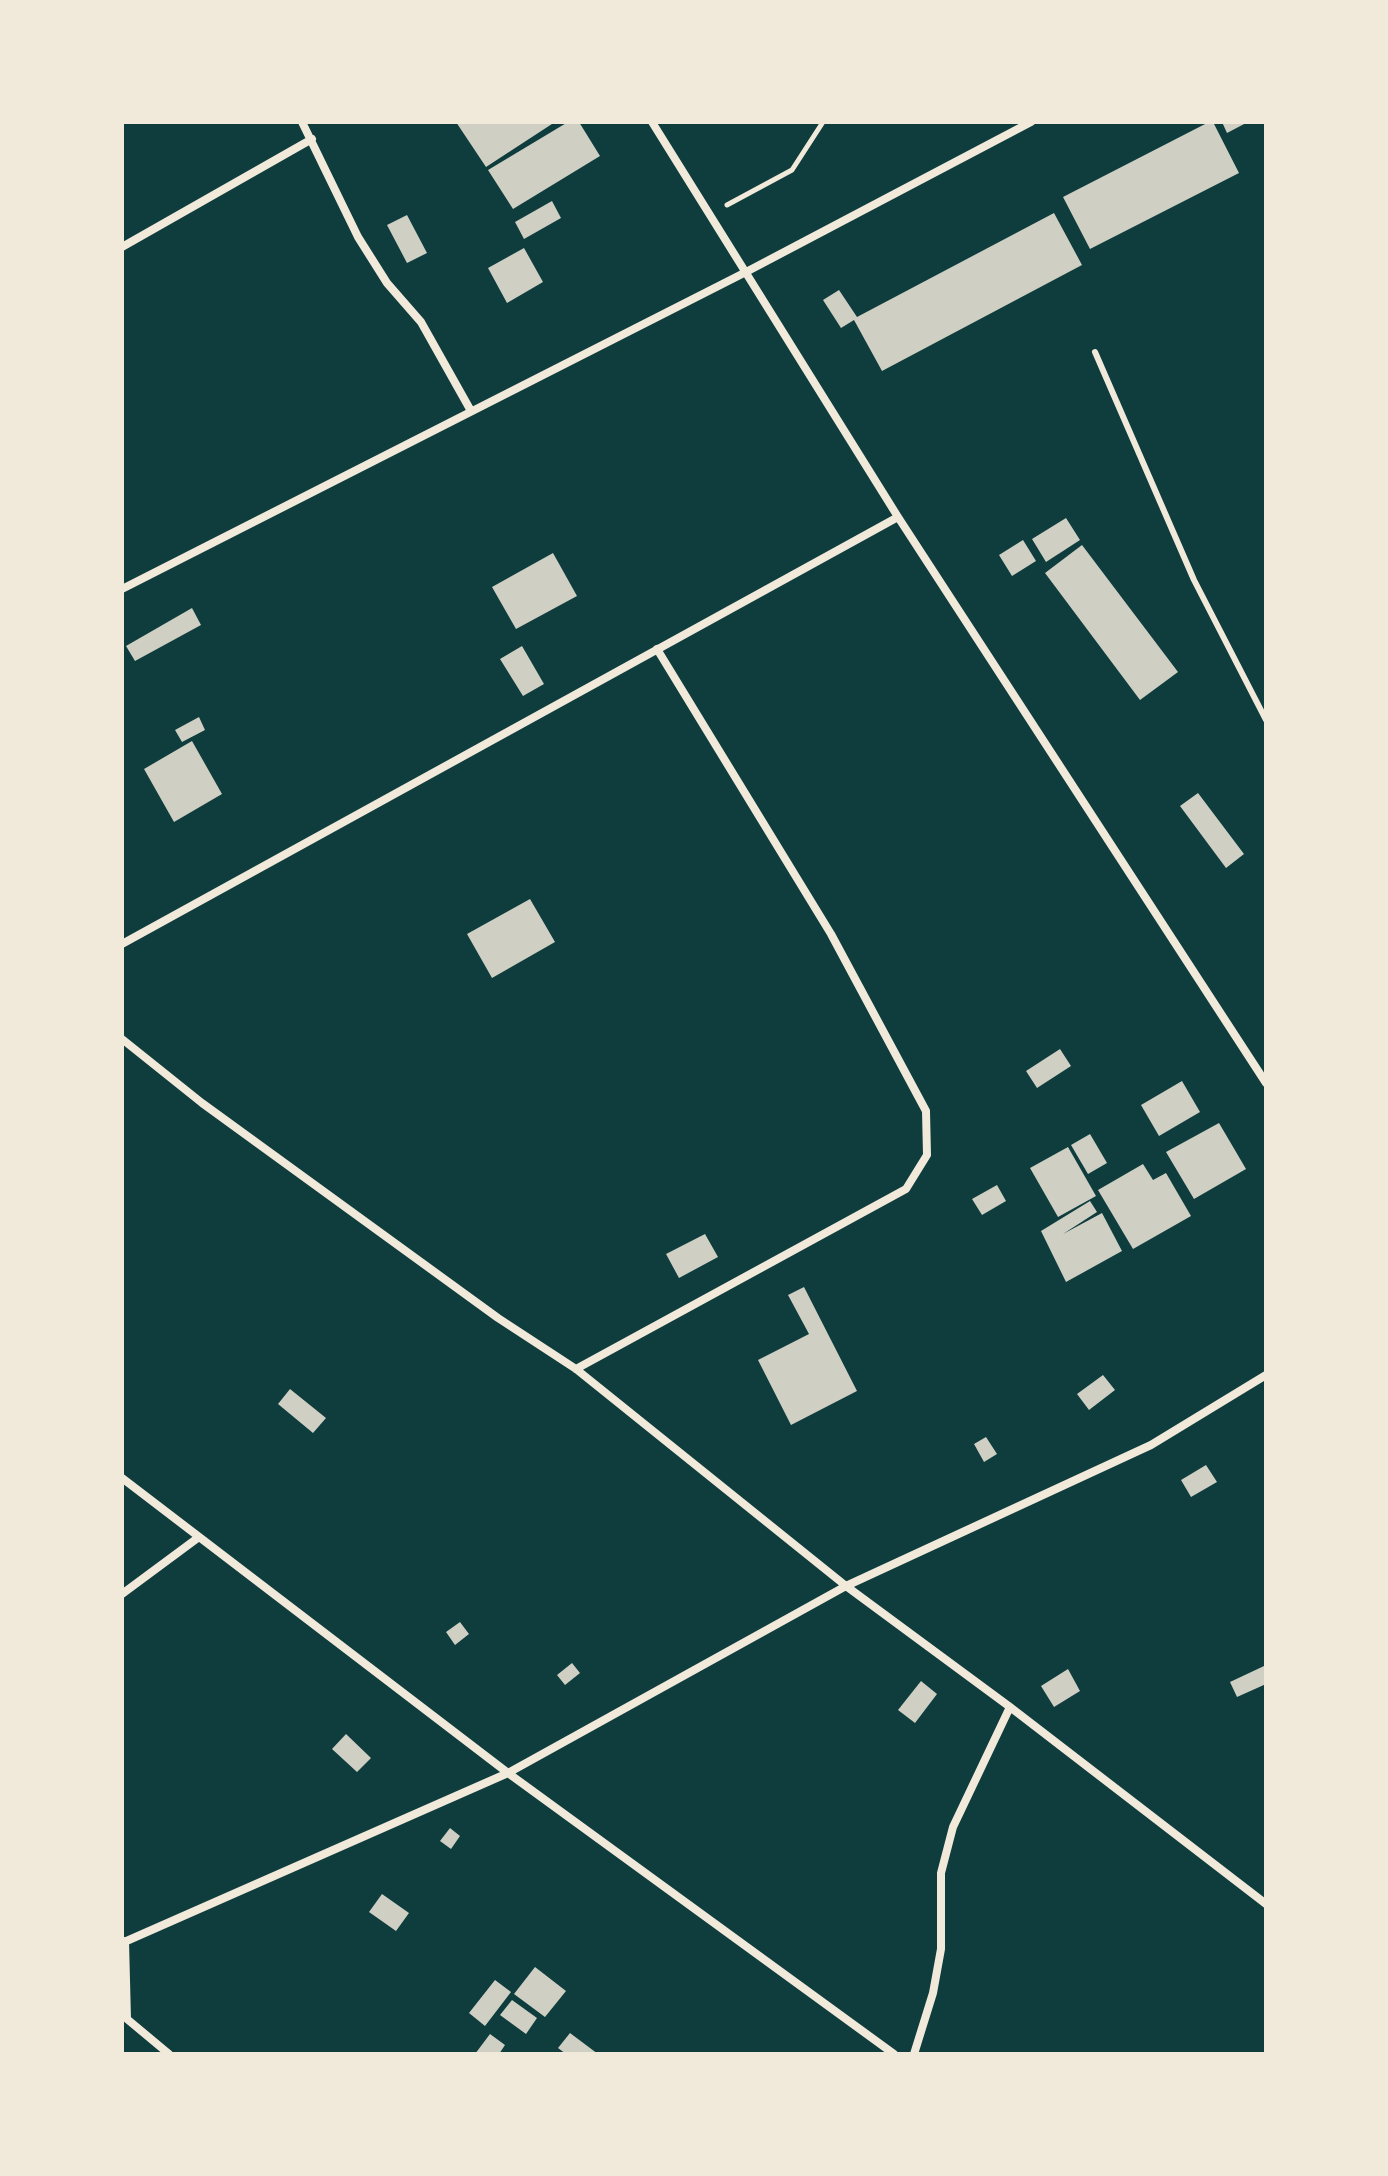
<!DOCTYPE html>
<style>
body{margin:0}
#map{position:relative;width:1388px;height:2176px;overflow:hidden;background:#0f3d3e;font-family:Manrope,sans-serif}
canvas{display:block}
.frame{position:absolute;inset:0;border:124px solid #f1e9da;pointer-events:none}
</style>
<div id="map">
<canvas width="1388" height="2176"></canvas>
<div class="frame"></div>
</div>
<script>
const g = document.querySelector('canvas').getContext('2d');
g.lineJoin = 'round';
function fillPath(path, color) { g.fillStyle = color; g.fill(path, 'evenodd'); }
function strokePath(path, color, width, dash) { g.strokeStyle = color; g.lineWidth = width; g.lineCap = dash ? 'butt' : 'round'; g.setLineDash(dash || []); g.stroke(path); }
fillPath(new Path2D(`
 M456 122H555L486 167Z
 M568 122H579L600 156 513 209 488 170Z
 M1209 122H1213L1239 173 1090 249 1063 197Z
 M1222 122H1248L1227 133Z
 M552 201 561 218 524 239 515 222Z
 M1054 213 1082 265 882 371 854 320 841 328 823 300 839 290 857 317Z
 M407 215 427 253 407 263 387 225Z
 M524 248 543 282 507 303 488 268Z
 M1066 518 1080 540 1046 562 1032 539Z
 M1023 540 1036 561 1012 576 999 555Z
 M1082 545 1178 672 1140 700 1045 573Z
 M553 553 577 596 516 629 492 587Z
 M192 608 201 625 135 661 126 646Z
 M522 646 544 684 523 696 500 659Z
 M199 717 205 730 182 742 175 730Z
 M192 741 222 794 174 822 144 769Z
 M1198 793 1244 854 1226 868 1180 806Z
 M530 899 555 942 492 978 467 934Z
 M1060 1049 1071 1066 1037 1088 1026 1071Z
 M1182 1081 1200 1112 1159 1136 1141 1105Z
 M1219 1123 1246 1169 1194 1199 1166 1152Z
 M1090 1134 1107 1163 1088 1174 1071 1145Z
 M1068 1147 1096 1196 1058 1217 1030 1168Z
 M1143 1164 1153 1180 1166 1173 1191 1216 1133 1249 1098 1190Z
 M997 1185 1006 1201 982 1215 972 1199Z
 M1090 1201 1097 1212 1063 1234 1102 1213 1122 1251 1066 1282 1041 1231Z
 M705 1234 718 1257 679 1278 666 1254Z
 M804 1287 857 1391 791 1425 758 1360 809 1334 788 1295Z
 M1103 1375 1115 1390 1089 1410 1077 1394Z
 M290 1389 326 1418 313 1433 278 1404Z
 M986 1437 997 1454 984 1462 974 1444Z
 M1206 1465 1217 1482 1191 1497 1181 1480Z
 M460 1622 469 1634 455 1645 446 1632Z
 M572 1663 580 1673 565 1685 557 1675Z
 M1264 1666 1266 1684 1237 1697 1230 1682Z
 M1068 1669 1080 1691 1054 1707 1041 1686Z
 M921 1681 937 1694 915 1723 898 1710Z
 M346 1734 371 1758 357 1772 332 1749Z
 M450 1828 460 1836 451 1849 440 1841Z
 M382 1894 409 1913 396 1931 369 1912Z
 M535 1967 566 1991 545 2017 514 1994Z
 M495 1980 511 1992 485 2026 469 2013Z
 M512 2000 537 2018 526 2034 500 2015Z
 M570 2033 598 2054H566L558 2048Z
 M490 2034 505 2045 499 2054H475Z`), '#cfcfc3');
strokePath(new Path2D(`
 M727 205 792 170 823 122`), '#f1e9da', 5);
strokePath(new Path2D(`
 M1095 352 1194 580 1266 720`), '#f1e9da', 6);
strokePath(new Path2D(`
 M302 122 358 237 387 283 421 322 471 411
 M652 122 898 517 1266 1083
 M122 247 312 139
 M122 589 746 272 1031 122
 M122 944 898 517
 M122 1039 202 1103 498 1318 576 1369 846 1586 1010 1707 1266 1904
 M576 1369 906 1189 927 1155 926 1111 831 934 657 649
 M122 1478 508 1773 894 2054
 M122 1594 199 1537
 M125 1941 127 2019 169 2054
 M122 1943 508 1773 846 1586 1151 1445 1266 1375
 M914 2054 933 1993 941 1949V1873L953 1827 1010 1707`), '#f1e9da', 8);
</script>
